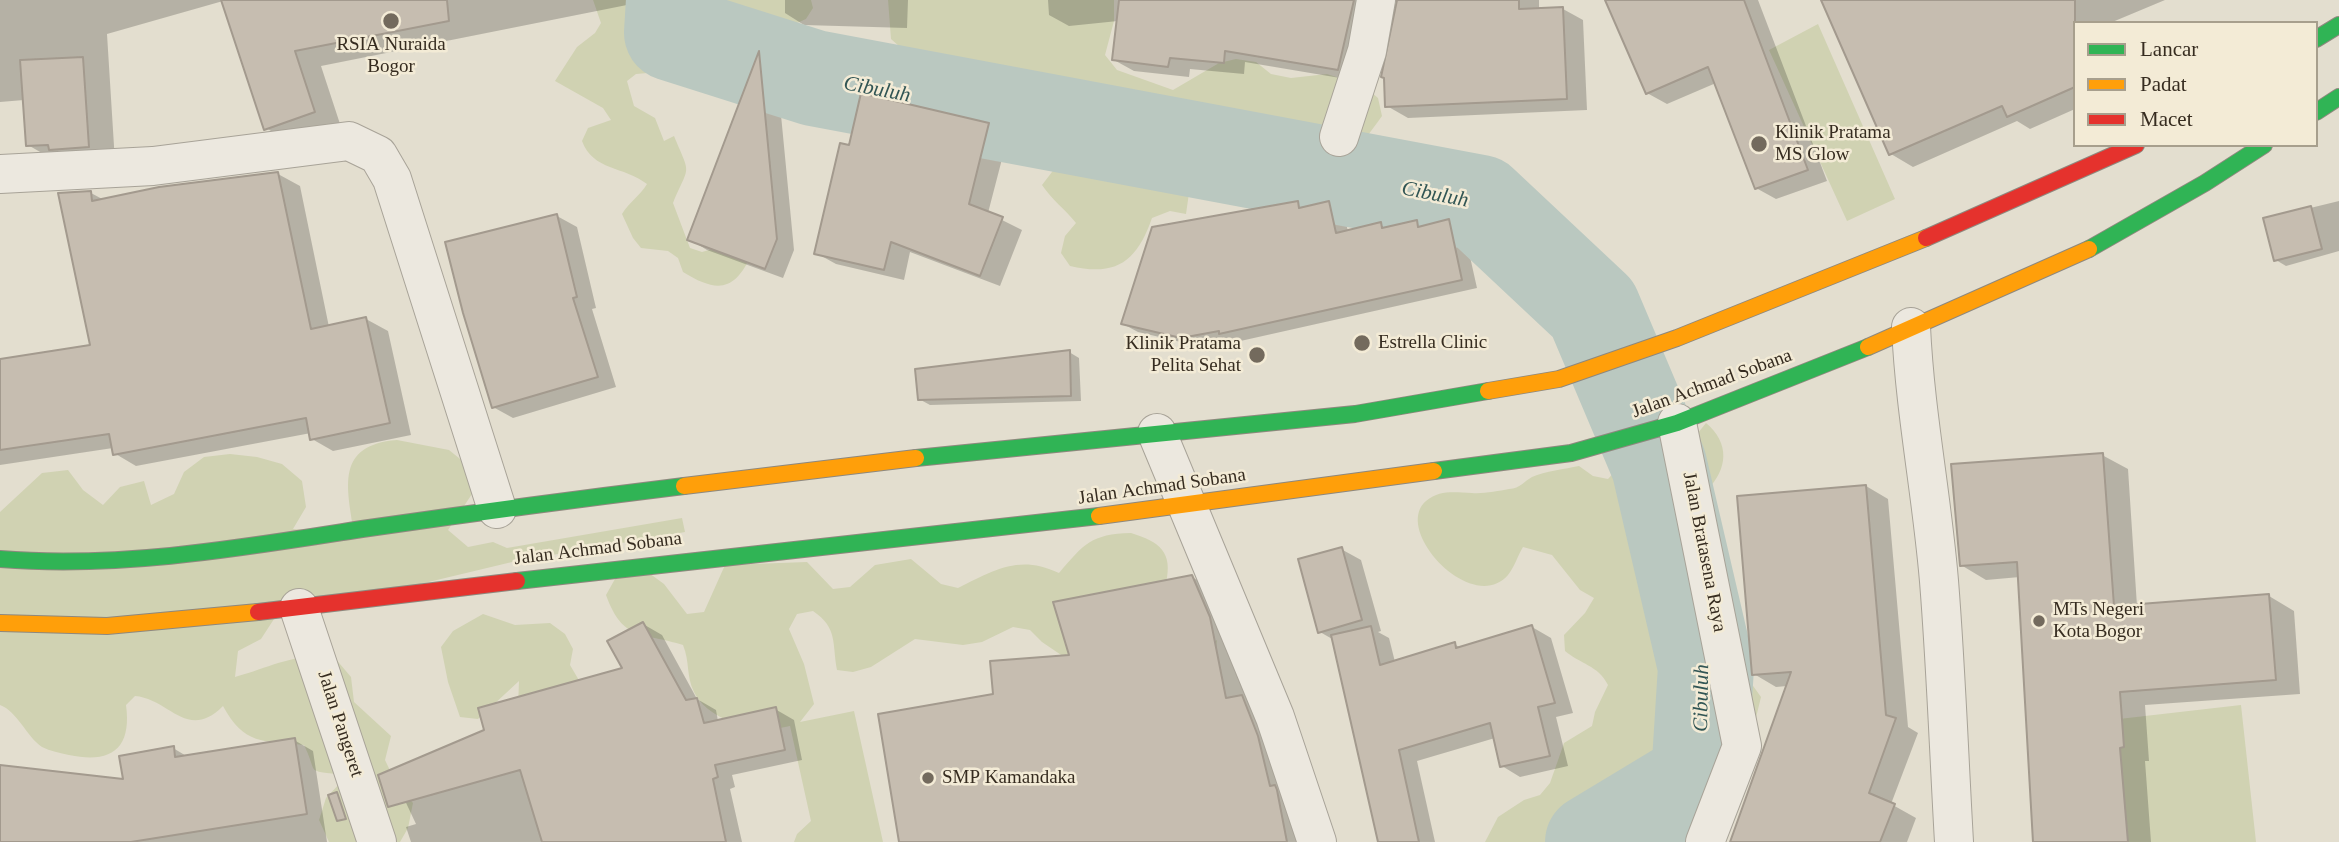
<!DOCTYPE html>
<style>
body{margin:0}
#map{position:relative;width:2339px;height:842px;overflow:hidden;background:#e3decf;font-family:Georgia,serif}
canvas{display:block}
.legend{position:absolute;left:2073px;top:21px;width:245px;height:126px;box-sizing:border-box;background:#f3ebd6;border:2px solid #a79f8d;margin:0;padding:9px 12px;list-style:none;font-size:21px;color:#362c20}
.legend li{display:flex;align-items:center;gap:14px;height:35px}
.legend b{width:35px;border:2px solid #a79f8d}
</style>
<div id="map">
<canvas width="2339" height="842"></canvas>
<ul class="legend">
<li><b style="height:9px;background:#30b455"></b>Lancar</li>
<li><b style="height:9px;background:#ff9f0a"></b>Padat</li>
<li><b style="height:9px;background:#e5322d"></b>Macet</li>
</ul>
</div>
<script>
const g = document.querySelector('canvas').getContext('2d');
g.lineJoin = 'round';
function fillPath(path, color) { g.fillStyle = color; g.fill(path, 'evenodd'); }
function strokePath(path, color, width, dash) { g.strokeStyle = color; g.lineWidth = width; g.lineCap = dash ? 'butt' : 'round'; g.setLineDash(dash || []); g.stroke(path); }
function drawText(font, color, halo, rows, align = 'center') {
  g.font = font + ' Georgia,serif'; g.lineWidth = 5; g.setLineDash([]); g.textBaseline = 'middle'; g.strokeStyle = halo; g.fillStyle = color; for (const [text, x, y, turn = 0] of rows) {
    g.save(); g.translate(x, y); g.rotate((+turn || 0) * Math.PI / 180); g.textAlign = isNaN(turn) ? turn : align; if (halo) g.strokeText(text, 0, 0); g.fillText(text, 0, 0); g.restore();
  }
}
fillPath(new Path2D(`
 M593 0H811L813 8 806 19 782 30H768L744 19H731L675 35 655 50 654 62 648 73 636 74 627 81 634 106 655 118 664 141 674 136C691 177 690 163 673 203L690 248 702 252 726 245 752 253C735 292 717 293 683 272L678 258 668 251 641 248 633 238 622 214C629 202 640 196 647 184 624 166 593 171 582 141L588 128 611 120 603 108 555 81 577 47 595 33 601 23Z
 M888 0H1114V21L1105 55 1117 70 1173 90 1219 63 1236 59 1256 62 1271 74 1291 78 1327 74 1364 86 1378 98 1382 116C1376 125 1369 133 1363 142 1356 154 1356 166 1343 174 1325 186 1272 182 1253 171 1238 161 1230 144 1213 135L1197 140 1187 174 1189 193 1186 214 1170 211 1152 218C1137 261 1117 277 1070 266L1061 253 1065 236 1076 223C1065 209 1052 200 1042 185L1085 129 1094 105 1088 90C1051 88 1063 101 1040 110 1020 118 995 119 974 123L962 113 946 81 917 62 891 39Z
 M1818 24 1895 199 1847 221 1769 50Z
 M1706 423C1730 443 1728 469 1707 490L1696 611 1678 640V656L1692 686 1706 698 1733 683H1751L1761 697 1753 730 1701 802 1642 803 1643 818 1638 834 1611 827 1601 842H1485L1498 817 1524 800 1540 795 1550 783 1564 743 1592 726 1595 712 1608 685C1598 665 1580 664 1565 651L1564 635 1585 613 1594 598 1580 590 1552 555 1523 547C1518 555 1514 568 1508 575 1472 616 1392 530 1426 501 1441 489 1456 493 1472 493 1483 494 1498 491 1509 489 1521 488 1523 482 1532 477 1545 471 1565 469 1579 466L1593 476 1608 479 1618 468 1633 463C1649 471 1658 484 1674 490L1677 459Z
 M397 440 449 450 470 467 474 491 448 530 468 547 493 542 507 548 682 518 685 532 512 562 274 619 261 639 238 651 235 677C275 666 289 654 334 657L351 677 354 702 391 736 385 760 396 783 413 803 408 828 400 842H329L319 820 326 798 343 780 341 775C304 769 319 776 304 745 263 741 244 745 223 706 187 742 170 699 135 696L126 705C132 749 111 764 69 755 60 753 50 751 42 747 26 736 18 712 0 705V512L42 473 68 470 83 490 103 505 120 487 144 481 151 505 174 494 184 472 204 457 230 454 257 457 282 464 302 481 306 507 293 529 354 533C347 487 335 445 397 440Z
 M1131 533C1160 542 1173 552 1166 583L1214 642 1217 640 1214 664 1070 661 1042 642 1030 630 1013 627 982 642 963 645 915 639 871 667 853 672 837 670C832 643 838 628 813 611L797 614 789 629 804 664 814 704 800 722 854 711 883 842H794L797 834 811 821 790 726C761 734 709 723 694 692 686 676 690 662 683 645 642 632 623 642 606 595L615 579 649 573 664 584 687 614 704 612 725 565 807 562 833 589 850 587 875 565 911 559 941 584 958 588C994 570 1019 554 1059 573 1084 544 1091 534 1131 533Z
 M483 614 515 625 550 623 565 634 573 649 570 665 587 694 518 708 519 681 478 719 460 717 448 682 441 647 453 631Z
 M2241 705 2256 842H2124L2110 720Z`), '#d0d2b2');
fillPath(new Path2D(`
 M0 0H652L321 66 341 127 293 144 266 128 223 1 107 34 115 162 54 160 28 145 24 100 0 102Z
 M785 0H908L907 28 804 25 785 13Z
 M1048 0H1378L1358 81 1245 62 1244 74 1190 69 1189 77 1134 71 1114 60 1118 21 1069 26 1049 15Z
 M1399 0H1539V10L1563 9 1583 20 1587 110 1408 118 1387 106Z
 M1628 0H1758L1827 181 1776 199 1756 188 1716 83 1667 104 1647 93Z
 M1823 0H2165L2110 23H2075V109L2030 129 2017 121 1913 167 1891 154Z
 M760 54 776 63 794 250 783 278 707 250 689 239Z
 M988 125 1008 136 988 213 1022 230 1000 286 910 252 904 280 836 264 816 253 850 148Z
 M278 174 300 186 329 327 366 319 388 331 411 435 333 451 312 439 311 433 136 466 114 453 113 448 0 465V361L92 347 91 193 104 200Z
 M2339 201V251L2286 266 2276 260 2265 219Z
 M1297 203 1306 208 1329 203 1344 212 1348 232 1380 224 1388 229 1417 222 1425 227 1448 221 1464 230 1477 288 1236 342 1232 340 1198 346 1138 332 1123 324Z
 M557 216 577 227 596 308 592 309 616 387 513 418 493 407Z
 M1069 352 1079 358 1081 401 930 405 919 399Z
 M2102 455 2128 469 2137 606 2269 596 2294 611 2300 694 2145 705 2149 761H2145L2151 842H2035L2020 577 1986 580 1961 565Z
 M1866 486 1888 499 1908 727 1918 733 1891 804 1916 818 1907 842H1732L1787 686 1776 687 1754 674Z
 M1341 549 1361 560 1381 631 1378 632 1389 638 1395 662 1454 644 1461 648 1532 627 1551 638 1573 713 1556 717 1568 766 1520 777 1502 766 1495 738 1417 761 1435 842H1380L1334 640 1320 632Z
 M1192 577 1218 592 1309 842H901L995 696 1071 657Z
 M643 624 662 635 697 699 716 710 718 721 775 709 794 720 802 760 732 775 735 787 730 789 742 842H411L406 827 416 824 391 771 625 669Z
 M294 740 313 751 327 842H0V767L125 781 173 748 188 757Z`), '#0003');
strokePath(new Path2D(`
 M674 0 672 33 814 78 1480 203 1593 309 1659 465 1706 667 1699 778 1593 842`), '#bac8c0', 96);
const building = new Path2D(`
 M221 0H447L449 21 295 51 315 112 264 130Z
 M1119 0H1354L1338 70 1225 51 1224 63 1170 58 1168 67 1112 60Z
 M1397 0H1519V9L1563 7 1567 99 1385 107 1384 78 1381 77Z
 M1605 0H1744L1808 170 1755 189 1708 67 1646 94Z
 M1821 0H2075V87L2007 117 2002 106 1889 155Z
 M759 51 777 239 765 269 687 240Z
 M83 57 89 147 49 150 48 145 26 146 20 60Z
 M861 93 989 123 969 204 1003 217 980 276 891 242 884 270 814 254 840 143 849 145Z
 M278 172 311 329 366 317 390 423 310 440 306 418 113 455 109 434 0 450V359L90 345 58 193 91 191 92 201 159 187Z
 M1298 201 1299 208 1329 201 1336 233 1381 222 1382 228 1417 220 1418 227 1449 219 1462 280 1219 334V331L1181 338 1121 324 1152 227Z
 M2311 206 2322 249 2274 261 2263 218Z
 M557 214 577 297 573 298 598 377 492 408 463 313 445 242Z
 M1070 350 1071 396 918 400 915 369Z
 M2103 453 2114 606 2269 594 2276 680 2120 692 2124 747 2120 748 2128 842H2033L2017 562 1960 566 1951 464Z
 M1866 485 1886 715 1896 718 1869 793 1895 804 1880 842H1730L1791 672 1752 675 1737 496Z
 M1342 547 1362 620 1318 633 1298 559Z
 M1192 575 1210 617 1226 698 1242 695 1258 736 1270 786 1275 785 1277 790 1287 842H899L878 714 993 694 990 661 1069 655 1053 602Z
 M643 622 686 700 697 698 704 723 776 707 785 750 715 765 718 777 713 779 726 842H542L520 770 388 807 378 775 484 730 478 708 622 668 607 641Z
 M1532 625 1555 703 1538 707 1550 756 1500 767 1490 723 1399 750 1419 842H1378L1331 635 1371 626 1380 665 1455 642 1456 648Z
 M295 738 307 814 131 842H0V765L123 779 119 756 174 746 175 757Z
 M337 792 346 819 337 821 328 795Z`);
fillPath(building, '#c6bdb0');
strokePath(building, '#a39a8e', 2);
const street = new Path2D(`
 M1339 137 1367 51 1376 0
 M0 174 153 166 349 141 378 155 392 179 497 509
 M1911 327C1915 413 1932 496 1939 581 1946 668 1949 755 1954 842
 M1677 423 1742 746 1705 842
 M1157 433 1275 717 1317 842
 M299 608 377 842`);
const fast = new Path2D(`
 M2316 39 2339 25
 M2316 112 2339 97
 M2089 249 2205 183 2264 145
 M916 458 1355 414 1488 391
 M1434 471 1571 453 1677 423 1868 347
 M0 559C123 569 247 547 369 528 473 513 578 499 684 486
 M517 581 1099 516`);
const slow = new Path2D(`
 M1868 347 2089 249
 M1488 391 1559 379 1677 338 1926 238
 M684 486 916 458
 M1099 516 1434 471
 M0 623 107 626 258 612`);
const jam = new Path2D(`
 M1926 238 2136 145
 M258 612 517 581`);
strokePath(street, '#a8a398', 40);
strokePath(fast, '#8e887e', 18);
strokePath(slow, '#8e887e', 18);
strokePath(jam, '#8e887e', 18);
strokePath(street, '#ece8df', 38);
strokePath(fast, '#30b455', 16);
strokePath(slow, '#ff9f0a', 16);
strokePath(jam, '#e5322d', 16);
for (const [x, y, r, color] of [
 [391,21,9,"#736a5d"],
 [1759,144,9,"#736a5d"],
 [1362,343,9,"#736a5d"],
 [1257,355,9,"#736a5d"],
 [2039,621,7,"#736a5d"],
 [928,778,7,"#736a5d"]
]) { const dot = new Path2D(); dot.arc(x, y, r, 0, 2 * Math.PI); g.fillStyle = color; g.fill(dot); strokePath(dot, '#f3ebd6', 2.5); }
drawText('19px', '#362c20', '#f3ebd6', [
 ["RSIA Nuraida",391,45,"center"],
 ["Bogor",391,67,"center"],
 ["Klinik Pratama",1775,133],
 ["MS Glow",1775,155],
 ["Estrella Clinic",1378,343],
 ["Klinik Pratama",1241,344,"right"],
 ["Pelita Sehat",1241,366,"right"],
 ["MTs Negeri",2053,610],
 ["Kota Bogor",2053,632],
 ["SMP Kamandaka",942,778]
], 'left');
drawText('19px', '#362c20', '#f3ebd6', [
 ["Jalan Achmad Sobana",1712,384,-20],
 ["Jalan Achmad Sobana",1162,487,-8],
 ["Jalan Achmad Sobana",598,549,-7],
 ["Jalan Bratasena Raya",1704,552,79],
 ["Jalan Pangeret",340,724,72]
]);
drawText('italic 21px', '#315554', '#f3ebd6', [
 ["Cibuluh",877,90,11],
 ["Cibuluh",1435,195,11],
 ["Cibuluh",1702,698,-89]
]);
</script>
